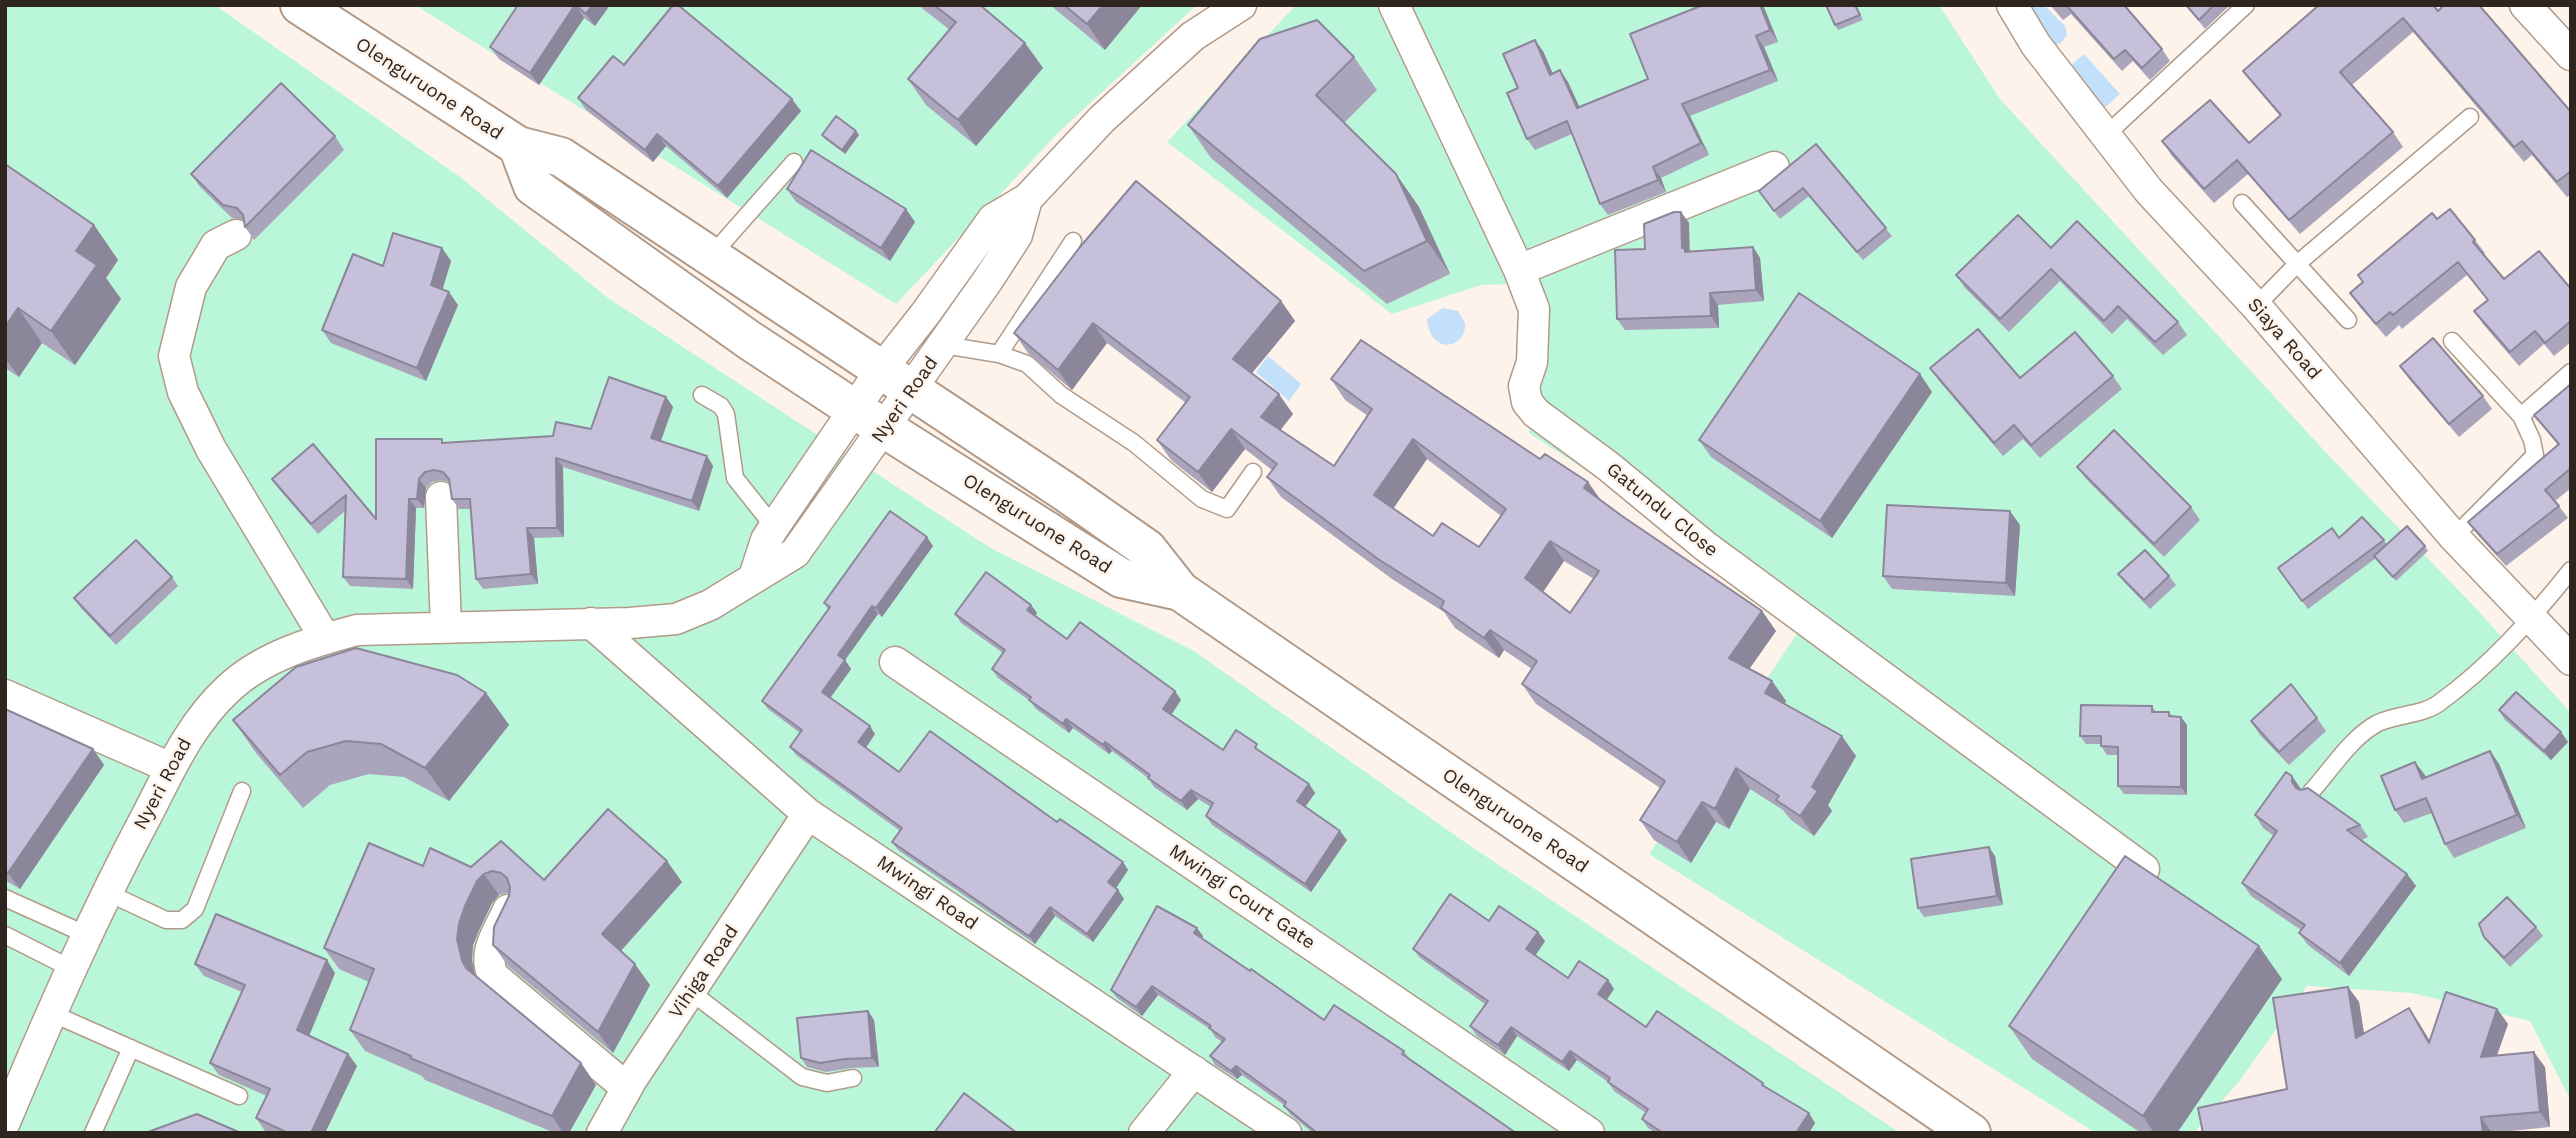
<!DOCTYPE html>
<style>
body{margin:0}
#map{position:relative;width:2576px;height:1138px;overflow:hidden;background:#fdf3eb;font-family:"Work Sans",sans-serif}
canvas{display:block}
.frame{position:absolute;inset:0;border:7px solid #2e251e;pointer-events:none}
</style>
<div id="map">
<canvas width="2576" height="1138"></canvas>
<div class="frame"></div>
</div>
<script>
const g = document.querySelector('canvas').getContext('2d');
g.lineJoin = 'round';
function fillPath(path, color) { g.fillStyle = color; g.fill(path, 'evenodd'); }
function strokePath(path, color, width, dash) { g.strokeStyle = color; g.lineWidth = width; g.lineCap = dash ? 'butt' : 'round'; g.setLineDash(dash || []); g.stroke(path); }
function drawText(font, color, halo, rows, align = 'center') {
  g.font = font + ' "Work Sans",sans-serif'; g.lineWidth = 5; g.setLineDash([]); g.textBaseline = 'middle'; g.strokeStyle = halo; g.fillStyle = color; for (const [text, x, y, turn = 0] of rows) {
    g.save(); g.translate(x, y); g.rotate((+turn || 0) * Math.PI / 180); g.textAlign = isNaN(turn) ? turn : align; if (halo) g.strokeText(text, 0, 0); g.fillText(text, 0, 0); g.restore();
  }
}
fillPath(new Path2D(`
 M5 5H215L460 177 608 298 989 547 1194 651 1466 843 1900 1133H5Z
 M415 5H1197L1062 129 896 304Z
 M1296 5H1939L2000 99 2333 460 2470 602 2571 713V1101L2530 1021 2412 993 2307 986 2241 1079 2194 1133H2096L1649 854 1809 616 1529 433 1539 283 1481 285 1392 314 1167 142Z`), '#baf7da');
fillPath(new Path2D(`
 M2028 5H2044L2065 26 2067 35 2061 43 2049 48Z
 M2084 54 2120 94 2099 113 2062 73Z
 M1443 308 1458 311 1465 323C1467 349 1430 356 1427 319Z
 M1268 356 1301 384 1289 401 1256 372Z`), '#c2e0f9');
const lane = new Path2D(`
 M2106 135 2246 5
 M2242 203 2348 320
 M711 256 794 162
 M2256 306 2297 264 2470 117
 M2452 341 2521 416
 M944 345 999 354 1027 364 1061 395 1134 443 1202 499 1227 509 1253 472
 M999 354 1073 241
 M702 395 721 406 726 414 735 478 774 527
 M2454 537 2535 455 2532 440 2521 416 2571 372
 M2311 792C2331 770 2351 737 2378 723 2397 714 2423 715 2439 703 2490 666 2532 619 2571 570
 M106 892 166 920H182L195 909 242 791
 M5 898 87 935
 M5 935 70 968
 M691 992 802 1077 827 1083 853 1078
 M51 1013 239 1096
 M93 1133 131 1048`);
const street = new Path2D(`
 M1394 5 1519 270 1534 309 1532 362 1524 386 1527 402 1536 413 1608 466 1705 546 2144 869
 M2012 5 2036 45 2149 191 2256 306 2454 537 2571 660
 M2525 5 2571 55
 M236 235 216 245 191 287 174 356 183 392 211 449 325 638
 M1519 270 1774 167
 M441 497 446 626
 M754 577 766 540 774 527 881 370 925 314 993 219 1027 199 1102 119 1193 36 1241 5
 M591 623 808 814 1286 1133
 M895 662 1589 1133
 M5 695 171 768
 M508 910C498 933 482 951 493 976L627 1088
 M5 1122C49 1017 94 914 148 813 170 770 191 723 228 689 263 656 312 642 357 630L630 623 676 619 710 605 795 553 988 280 1017 235 1027 199
 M602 1133 632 1079 808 814
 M1144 1133 1194 1071`);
const secondary = new Path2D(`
 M300 5 518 146 533 186 749 340 854 409 1121 578 1180 591 1971 1133
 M518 146 561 157 1067 493 1147 549 1180 591`);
strokePath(lane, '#b19a88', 19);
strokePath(street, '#b19a88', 33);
strokePath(secondary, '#b19a88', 42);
strokePath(lane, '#fff', 16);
strokePath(street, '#fff', 30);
strokePath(secondary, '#fff', 38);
fillPath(new Path2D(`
 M518 5H610L595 26 584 18 539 85 499 59 490 47Z
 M918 5H980L1025 43 1043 68 976 146 926 105 908 79 950 30Z
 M1050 5H1142L1105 50Z
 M1763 5 1778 42 1764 47 1778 81 1690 116 1709 155 1661 178 1666 192 1608 215 1600 204 1572 134 1535 150 1527 139 1518 88 1543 51 1553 74 1568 82 1579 107 1648 79Z
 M1826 5H1856L1863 20 1838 30 1835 25Z
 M2050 5H2124L2162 49 2170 61 2150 80 2133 61 2122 71 2071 14 2063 20Z
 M2186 5H2230L2205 29Z
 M2319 5 2438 11 2571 112V194L2567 197 2532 155 2524 162 2413 32 2352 85 2393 132 2403 147 2300 234 2248 174 2214 203 2172 156 2162 141 2249 143 2280 116 2254 85 2243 71Z
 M1354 57 1377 90 1344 123 1396 174 1419 207 1450 274 1387 304 1211 158 1188 125Z
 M624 65 801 111 727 198 666 146 653 162 586 110 578 98Z
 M822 135H859L845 154 825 139Z
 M335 136 344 150 254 240 245 227 244 220 232 218 200 187 191 174Z
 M1816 144 1892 236 1863 260 1809 196 1780 219 1759 191Z
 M5 164 94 225 118 260 106 278 121 299 75 365 42 343 19 377 5 368Z
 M787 189 915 222 890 261 796 202Z
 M1681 212 1689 223V251L1753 247 1760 258 1764 301 1718 305 1719 328 1625 330 1617 319 1645 249Z
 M2437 219 2475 240 2485 253 2483 254 2504 279 2571 289V342L2554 356 2544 344 2519 366 2483 324 2474 311 2487 300 2467 275 2402 329 2399 325 2386 337 2359 306 2350 293 2363 282 2358 275Z
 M442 248 451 261 442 290 458 305 426 381 331 343 322 330 383 266Z
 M2051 248 2178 322 2187 335 2163 355 2127 319 2112 334 2060 281 2009 332 1965 288 1956 275Z
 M1281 301 1295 321 1252 373 1293 414 1280 430 1334 466 1368 416 1345 400 1331 379 1540 459 1588 482 1601 501 1622 516 1762 611 1776 631 1749 669 1772 681 1786 701 1784 703 1856 756 1828 805 1832 811 1814 836 1791 820 1783 810 1750 789 1729 829 1716 822 1691 863 1654 840 1640 820 1660 788 1536 704 1522 684 1532 669 1504 650 1499 658 1455 628 1444 612 1392 579 1281 497 1267 477 1272 470 1245 449 1212 492 1186 472 1171 460 1157 440 1186 403 1107 343 1072 390 1028 353 1014 333ZM1427 459 1501 516 1479 547 1433 536 1393 508ZM1564 561 1594 579 1570 613 1543 592Z
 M2400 366 2483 396 2492 409 2459 437 2409 379Z
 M1930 368 2020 378 2113 376 2122 389 2040 458 2023 439 2003 456 1940 382Z
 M1920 374 1932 392 1832 538 1711 457 1699 440Z
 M2571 384V488L2555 501 2568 518 2506 566 2477 534 2468 522 2558 445 2534 415Z
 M666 397 673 407 661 441 707 456 713 466 699 511 563 467 564 537 534 538 538 584 483 589 476 579 471 509H459L452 499 450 482 441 480 432 482 426 488 424 508H416L413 589 350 586 343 577 345 511 318 534 279 489 272 479 313 444 376 519 444 443 553 436 591 429Z
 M2077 467 2191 507 2200 520 2164 557 2087 480Z
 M2020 525 2015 596 1892 589 1883 576Z
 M2339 538 2384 540 2387 545 2425 546 2428 551 2396 581 2376 558 2308 609 2278 568Z
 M933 546 882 617 878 614 845 660 851 669 830 698 875 734 866 748 899 772 1057 822 1123 862 1128 870 1116 888 1124 899 1093 942 1055 916 1035 944 898 850 892 842 900 831 796 755 790 747 800 733 768 709 762 701 828 609 824 603Z
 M2118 574 2169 576 2176 585 2150 609 2125 583Z
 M172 577 178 586 116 645 80 607 74 598Z
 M1031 605 1037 613 1035 616 1067 639 1181 700 1171 715 1223 750 1263 753 1309 784 1315 793 1305 807 1347 840 1311 892 1212 825 1206 816 1211 807 1198 799 1187 810 1154 787 1148 778 1112 751 1109 754 1073 728 1069 733 1036 709 1030 701 998 678 992 669 1003 653 961 623 955 614Z
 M486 693 509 725 449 801 404 777 369 774 330 785 303 808 256 753 233 720Z
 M2152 706 2156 712H2169L2172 716 2187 725V795L2124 794 2118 786V755H2107L2101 746V744H2086L2080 736Z
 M5 709 93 749 104 765 20 889 5 880Z
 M2499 710 2568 742 2551 760 2505 720Z
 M2317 718 2326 731 2289 765 2260 735 2251 721Z
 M2490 751 2499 764 2526 828 2454 858 2445 844 2432 813 2404 823 2395 810 2415 762 2426 778Z
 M2292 776 2301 790 2360 825 2368 837 2362 840 2407 874 2416 886 2349 976 2308 945 2299 933 2301 930 2251 896 2242 883 2274 836 2263 828 2255 815Z
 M1995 856 2003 905 1924 917 1918 908Z
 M423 866 471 867 544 880 682 882 621 951 650 985 613 1053 508 966 493 945 510 893H507L499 895 492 903 480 928 473 945 472 960 475 975 581 1063 596 1085 569 1133H555L425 1080 422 1076 365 1051 350 1030 369 982 339 969 324 948Z
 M1489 921 1538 932 1545 941 1535 956 1568 978 1608 980 1614 989 1606 1000 1646 1027 1763 1083 1767 1088 1815 1123 1809 1133H1656L1648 1128 1642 1119 1646 1113 1614 1091 1608 1082 1577 1060 1569 1071 1517 1036 1505 1055 1477 1036 1470 1026 1485 1004 1420 958 1413 949Z
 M2536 927 2543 936 2510 967 2491 946 2484 937Z
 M1203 936 1202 938 1324 1020 1404 1051 1409 1058 1516 1133H1313L1290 1114 1284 1105 1242 1075 1237 1079 1215 1065 1210 1056 1222 1042 1215 1037 1210 1029 1158 995 1142 1016 1117 998 1111 990Z
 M195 964 335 973 309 1036 348 1054 357 1066 325 1133H270L265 1131 256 1118 267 1096 219 1075 210 1063 242 992 204 976Z
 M2282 979 2177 1133H2141L2032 1059 2009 1026Z
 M2348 987 2359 1002 2364 1033 2419 1023 2430 1041 2497 1009 2508 1024 2497 1055 2545 1067 2550 1127 2492 1133 2287 1089Z
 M868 1011 874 1020 879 1067 851 1068 826 1072 807 1067 801 1058Z`), '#aaa5bb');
fillPath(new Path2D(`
 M575 5 584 18 539 85 530 73Z
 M592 5H610L595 26 586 14Z
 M1103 5H1142L1105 50 1087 24Z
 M1760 5H1763L1778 42 1770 30Z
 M1756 36 1764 47 1778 81 1770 70Z
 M1535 40 1543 51 1558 86 1550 75Z
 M1025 43 1043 68 976 146 958 120Z
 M1560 70 1568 82 1585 119 1577 108Z
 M792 99 801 111 727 198 718 186Z
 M1682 104 1690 116 1709 155 1701 143Z
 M856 131 859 135 845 154 842 150Z
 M657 134 666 146 653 162 645 150Z
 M1653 167 1661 178 1666 192 1658 180Z
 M1396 174 1419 207 1450 274 1427 241Z
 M906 209 915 222 890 261 881 248Z
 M1681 212 1689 223 1690 258 1682 248Z
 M94 225 118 260 106 278 121 299 75 365 51 331 76 251Z
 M1753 247 1760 258 1764 301 1756 290Z
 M442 248 451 261 440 298 431 285Z
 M449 292 458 305 426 381 417 368Z
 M1710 293 1718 305 1719 328 1711 316Z
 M1281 301 1295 321 1247 379 1233 359Z
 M18 308 42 343 19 377 5 358V327Z
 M1093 323 1107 343 1072 390 1058 370Z
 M1920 374 1932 392 1832 538 1820 521Z
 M1279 394 1293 414 1275 437 1261 417Z
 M666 397 673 407 658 448 651 438Z
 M1231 429 1245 449 1212 492 1198 472Z
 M1413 439 1427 459 1389 515 1374 495Z
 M707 456 713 466 699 511 692 501Z
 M556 458 563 467 564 537 557 528Z
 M419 479 426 488 424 508 417 499Z
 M1588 482 1602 502 1584 488Z
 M409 499 416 508 413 589 406 579Z
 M2010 511 2020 525 2015 596 2006 583Z
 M527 528 534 538 538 584 531 574Z
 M927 537 933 546 882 617 876 608Z
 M1550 541 1564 561 1539 598 1525 578Z
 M1031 605 1037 613 1033 619 1027 610Z
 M872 606 878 614 845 660 851 669 828 701 822 692 838 655Z
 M1762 611 1776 631 1743 678 1729 658Z
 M1490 630 1504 650 1499 658 1484 638Z
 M1772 681 1786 701 1779 713 1765 693Z
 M1175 691 1181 700 1169 718 1163 709Z
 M486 693 509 725 449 801 425 768Z
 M2181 717 2187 725V795L2181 787Z
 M1066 719 1073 728 1069 733 1063 724Z
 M870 726 875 734 864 750 858 742Z
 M2561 732 2568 742 2551 760 2544 751Z
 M1842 736 1856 756 1828 805 1832 811 1814 836 1800 816 1812 787Z
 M1105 742 1112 751 1109 754 1103 745Z
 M93 749 104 765 20 889 8 873Z
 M2490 751 2499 764 2526 828 2517 815Z
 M2415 762 2425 775 2432 792 2422 779Z
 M1736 768 1750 789 1729 829 1715 809Z
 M2292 776 2301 789V795L2292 782Z
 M1309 784 1315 793 1303 810 1297 801Z
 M1191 790 1198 799 1187 810 1181 801Z
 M1702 802 1716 822 1691 863 1677 842Z
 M1340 831 1347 840 1311 892 1305 884Z
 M1989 847 1995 856 2003 905 1997 896Z
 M667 861 682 882 617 955 602 934Z
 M1123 862 1128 870 1114 891 1108 882Z
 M484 874 499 895 492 903 480 928 473 945 472 960 476 981 462 960 457 939 459 924 465 906 477 881Z
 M2407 874 2416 886 2349 976 2340 963Z
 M1118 890 1124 899 1093 942 1087 934Z
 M1050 907 1055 916 1035 944 1029 936Z
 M1197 928 1203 936 1200 942 1194 933Z
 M1538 932 1545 941 1533 959 1526 949Z
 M2259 946 2282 979 2177 1133H2154L2143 1116Z
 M327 960 335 973 306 1043 297 1030Z
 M635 964 650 985 613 1053 598 1032Z
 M1608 980 1614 989 1604 1004 1598 994Z
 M1152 986 1158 995 1142 1016 1136 1007Z
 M2348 987 2359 1002 2367 1053 2356 1038Z
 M2409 1008 2419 1023 2440 1059 2429 1043Z
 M2497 1009 2508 1024 2491 1072 2481 1057Z
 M868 1011 874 1020 879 1067 872 1058Z
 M1511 1027 1517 1036 1505 1055 1498 1045Z
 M1570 1051 1577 1060 1569 1071 1562 1062Z
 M2534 1052 2545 1067 2550 1127 2540 1112Z
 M348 1054 357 1066 325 1133H311Z
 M581 1063 596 1085 569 1133H563L552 1116Z
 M1236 1066 1242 1075 1237 1079 1231 1071Z
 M1809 1113 1815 1123 1809 1133H1796Z
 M2481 1117 2492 1133H2483Z`), '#8b8699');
const building = new Path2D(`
 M518 5H592L586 14 575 5 530 73 490 47Z
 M673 5H678L792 99 718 186 657 134 645 150 578 98 613 56 624 65Z
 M934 5H980L1025 43 958 120 908 79 956 22Z
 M1064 5H1103L1087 24Z
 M1703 5H1760L1770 30 1756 36 1770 70 1682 104 1701 143 1653 167 1658 180 1600 204 1567 121 1527 139 1507 93 1518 88 1503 54 1535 40 1550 75 1560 70 1577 108 1648 79 1630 34Z
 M1826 5H1855L1860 15 1835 25Z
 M2066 5H2124L2162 49 2142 68 2125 50 2114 59Z
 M2186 5H2214L2199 20Z
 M2319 5H2433L2438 11 2444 5H2479L2571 112V171L2557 182 2522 141 2514 147 2403 18 2340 72 2393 132 2289 220 2237 160 2204 189 2162 141 2210 100 2249 143 2281 115 2243 71Z
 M1317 20 1354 57 1316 95 1396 174 1427 241 1364 271 1188 125 1260 39Z
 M281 83 335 136 245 227 243 215 237 208 223 205 191 174Z
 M836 116 856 131 842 150 822 135Z
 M1816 144 1886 228 1857 252 1803 188 1774 211 1759 191Z
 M811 150 906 209 881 248 787 189Z
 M5 164 94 225 76 251 97 265 51 331 18 308 5 327Z
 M1136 181 1281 301 1233 359 1279 394 1261 417 1334 466 1372 409 1331 379 1361 340 1540 459 1545 454 1588 482 1584 488 1622 516 1762 611 1729 658 1772 681 1765 693 1842 736 1812 787 1818 791 1800 816 1776 800 1779 796 1736 768 1715 809 1702 802 1677 842 1640 820 1665 781 1522 684 1537 661 1490 630 1484 638 1441 608 1444 601 1378 559 1267 477 1277 464 1231 429 1198 472 1172 452 1157 440 1190 397 1093 323 1058 370 1014 333 1080 247ZM1413 439 1506 509 1479 547 1442 523 1433 536 1374 495ZM1550 541 1599 571 1570 613 1525 578Z
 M2450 209 2475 240 2473 242 2504 279 2539 251 2571 289V321L2545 343 2535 331 2510 352 2474 311 2488 300 2458 262 2393 315 2390 312 2376 324 2350 293 2363 282 2358 275 2432 213 2437 219Z
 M1674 212H1681L1682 248H1685V252L1753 247 1756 290 1710 293 1711 316 1617 319 1615 250 1645 249 1644 224Z
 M2018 215 2051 248 2077 221 2178 322 2155 342 2118 306 2104 321 2051 269 2000 319 1956 275Z
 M393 233 442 248 431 285 449 292 417 368 322 330 353 254 383 266Z
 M1799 293 1920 374 1820 521 1699 440Z
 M1978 329 2020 378 2075 332 2113 376 2031 445 2014 425 1994 443 1930 368Z
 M2433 338 2483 396 2449 424 2400 366Z
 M609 377 666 397 651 438 707 456 692 501 556 458 557 528H527L531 574 476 579 470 499H452L449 479 443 472 434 470 425 472 419 479 417 499H409L406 579 343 577 346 495 311 524 272 479 313 444 376 519V439H442V443L553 436 556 422 591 429Z
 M2571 384V468L2545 490 2559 506 2497 554 2468 522 2559 444 2534 415Z
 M2114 430 2191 507 2154 544 2077 467Z
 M1887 505 2010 511 2006 583 1883 576Z
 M890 511 927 537 876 608 872 606 838 655 845 660 822 692 870 726 858 742 899 772 930 731 1057 822 1060 819 1123 862 1108 882 1118 890 1087 934 1050 907 1029 936 892 842 902 828 790 747 802 730 762 701 830 607 824 603Z
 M2362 517 2384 540 2302 601 2278 568 2332 528 2339 538Z
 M2407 526 2425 546 2393 577 2374 556Z
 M136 540 172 577 110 636 74 598Z
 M2145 550 2169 576 2144 600 2118 574Z
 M986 572 1031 605 1027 610 1067 639 1080 622 1175 691 1163 709 1223 750 1236 730 1257 744 1255 748 1309 784 1297 801 1340 831 1305 884 1206 816 1213 803 1191 790 1181 801 1148 778 1150 775 1105 742 1103 745 1066 719 1063 724 1029 700 1031 697 992 669 1005 650 955 614Z
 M356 648 457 675 486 693 425 768 381 744 346 741 307 752 280 775 233 720 296 667Z
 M2291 684 2317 718 2279 752 2251 721Z
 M2516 692 2561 732 2544 751 2499 710Z
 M2081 705 2152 706V712H2169V716L2181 717V787L2118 786V747L2101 746V736H2080Z
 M5 709 93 749 8 873 5 871Z
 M2490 751 2517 815 2445 844 2426 798 2395 810 2381 776 2415 762 2422 779Z
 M2286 772 2292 776V782L2296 788 2301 790 2308 788 2360 825 2347 830 2407 874 2340 963 2299 933 2305 925 2242 883 2277 831 2255 815Z
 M608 809 667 861 602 934 635 964 598 1032 493 945 494 927 509 896 510 887 507 878 501 873 492 871 484 874 477 881 465 906 459 924 457 939 462 960 466 968 581 1063 552 1116 410 1058 411 1056 350 1030 374 969 324 948 369 843 423 866 430 848 471 867 501 841 544 880Z
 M1989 847 1997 896 1918 908 1911 859Z
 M2125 856 2259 946 2143 1116 2009 1026Z
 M1450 894 1489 921 1499 906 1538 932 1526 949 1568 978 1579 961 1608 980 1598 994 1646 1027 1657 1011 1763 1083 1762 1085 1809 1113 1796 1133H1663L1642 1119 1648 1109 1608 1082 1610 1078 1570 1051 1562 1062 1511 1027 1498 1045 1470 1026 1488 1001 1413 949Z
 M2507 897 2536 927 2504 958 2484 937 2479 924Z
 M1157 906 1197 928 1194 933 1250 971 1251 969 1324 1020 1334 1005 1404 1051 1402 1054 1516 1133H1317L1284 1106 1286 1102 1236 1066 1231 1071 1210 1056 1225 1039 1209 1028 1211 1026 1152 986 1136 1007 1111 990Z
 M216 914 327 960 297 1030 348 1054 311 1133H288L256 1118 270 1089 210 1063 245 985 195 964Z
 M2348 987 2356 1038 2409 1008 2429 1043 2446 992 2497 1009 2481 1057 2534 1052 2540 1112 2481 1117 2483 1133H2203L2198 1108 2287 1089 2273 998Z
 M868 1011 872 1058 845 1059 820 1063 801 1058 797 1018Z
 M964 1093 1017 1133H934Z
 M197 1114 241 1133H147L148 1132Z`);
fillPath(building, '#c6c0da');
strokePath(building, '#8b8699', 2);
drawText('19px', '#2e251e', '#fdf3eb', [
 ["Olenguruone Road",429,89,33],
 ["Siaya Road",2284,339,49],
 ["Nyeri Road",905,400,-55],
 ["Gatundu Close",1662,510,39],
 ["Olenguruone Road",1037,524,32],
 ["Nyeri Road",163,784,-62],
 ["Olenguruone Road",1515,821,34],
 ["Mwingi Road",927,893,34],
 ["Mwingi Court Gate",1242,897,34],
 ["Vihiga Road",704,972,-56]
]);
</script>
